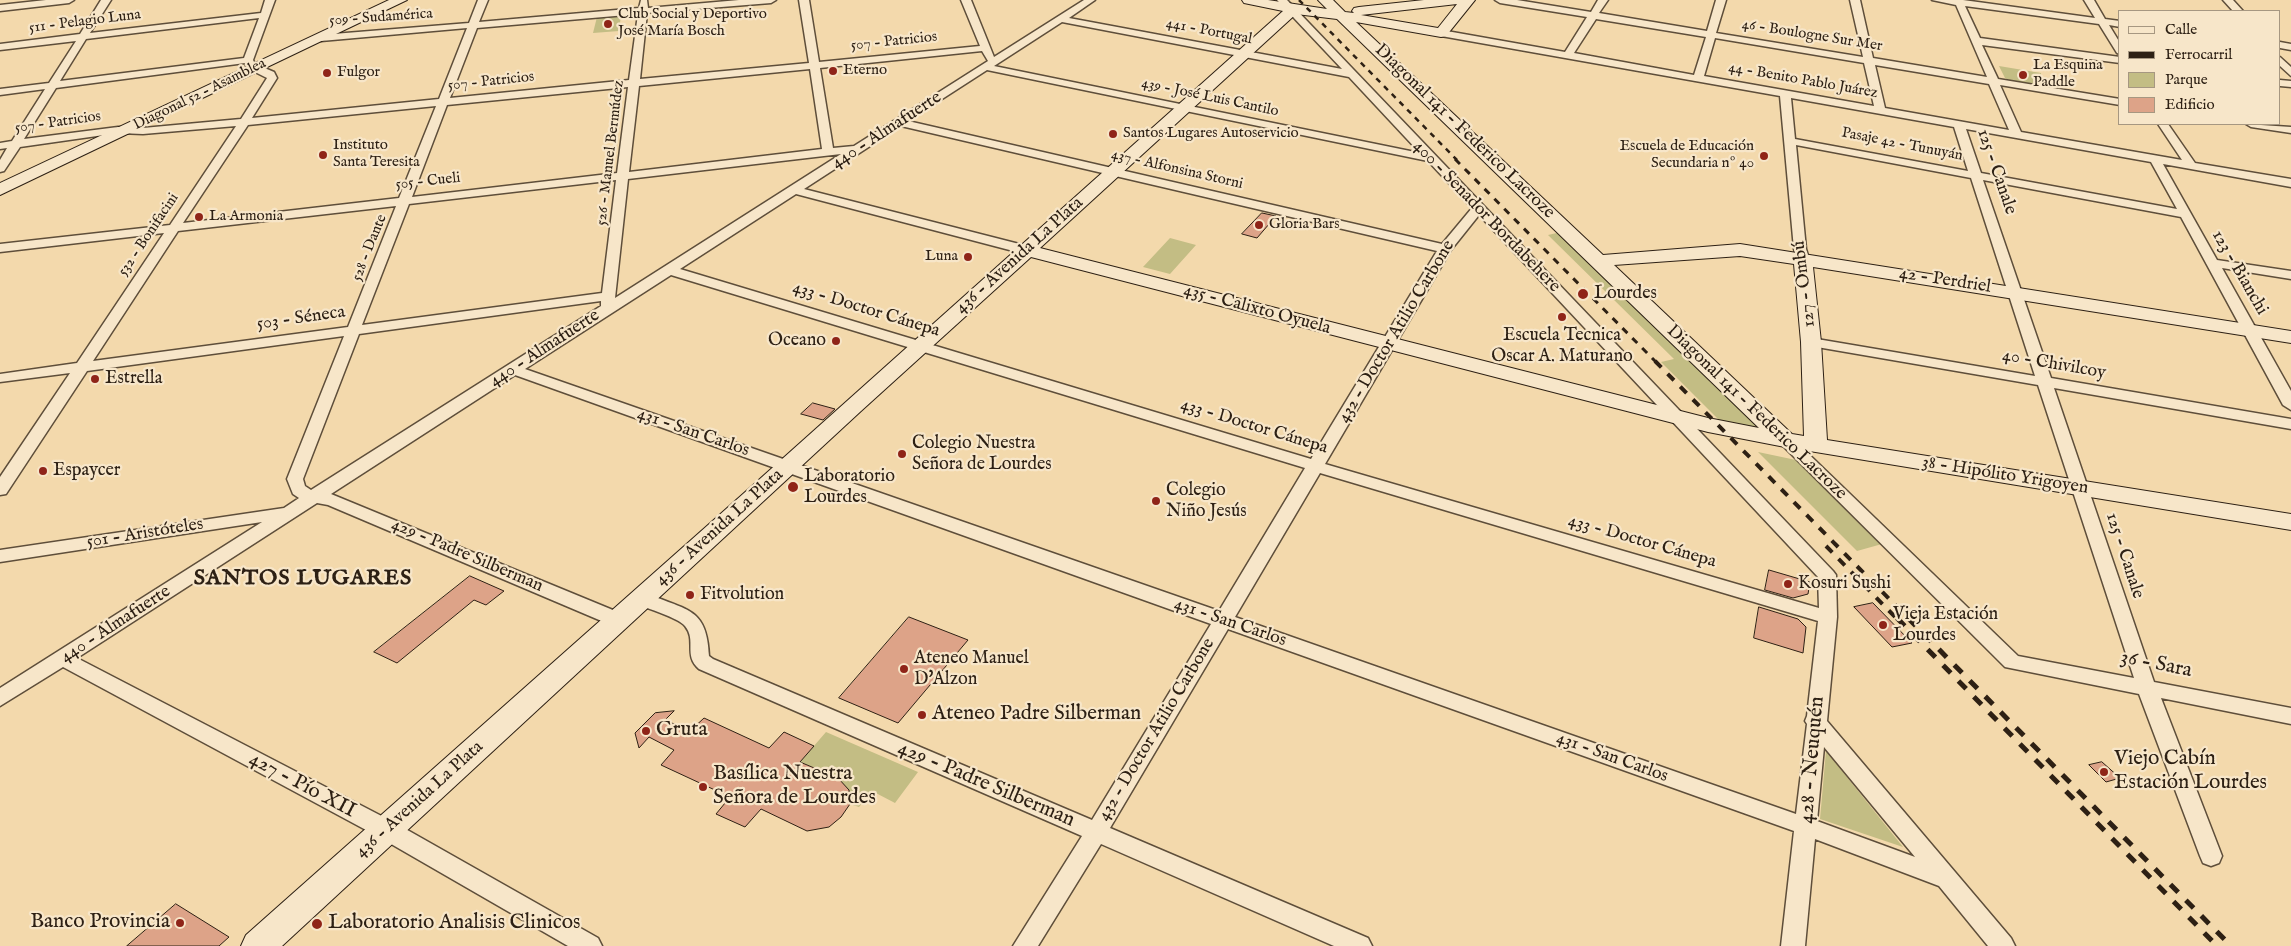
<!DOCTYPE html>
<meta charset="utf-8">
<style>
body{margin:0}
#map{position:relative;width:2291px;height:946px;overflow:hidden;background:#f3d9ac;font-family:"IM FELL English",serif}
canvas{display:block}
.legend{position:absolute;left:2118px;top:10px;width:162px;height:115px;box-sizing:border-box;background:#f7e6c9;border:1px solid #a69781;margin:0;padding:6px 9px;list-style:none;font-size:15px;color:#2d2014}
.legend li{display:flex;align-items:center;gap:10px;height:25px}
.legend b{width:25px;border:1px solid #a69781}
</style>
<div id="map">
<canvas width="2291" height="946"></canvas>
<ul class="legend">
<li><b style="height:6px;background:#f7e6c9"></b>Calle</li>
<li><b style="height:6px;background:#2d2014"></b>Ferrocarril</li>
<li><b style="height:14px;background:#c3bd84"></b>Parque</li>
<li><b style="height:14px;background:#dda388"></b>Edificio</li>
</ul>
</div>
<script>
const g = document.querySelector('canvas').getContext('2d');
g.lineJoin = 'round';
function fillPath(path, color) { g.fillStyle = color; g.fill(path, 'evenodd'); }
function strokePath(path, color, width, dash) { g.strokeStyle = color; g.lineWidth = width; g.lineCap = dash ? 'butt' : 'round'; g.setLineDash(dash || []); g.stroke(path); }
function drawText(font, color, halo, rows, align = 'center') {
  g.font = font + ' "IM FELL English",serif'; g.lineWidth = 4.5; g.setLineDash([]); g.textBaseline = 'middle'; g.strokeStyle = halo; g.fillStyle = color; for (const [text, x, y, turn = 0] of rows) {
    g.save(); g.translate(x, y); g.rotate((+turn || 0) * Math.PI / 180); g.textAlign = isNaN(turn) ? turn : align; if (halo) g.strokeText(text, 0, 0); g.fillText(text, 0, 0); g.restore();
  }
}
fillPath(new Path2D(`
 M621 15 619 31 593 33 597 17Z
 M1999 66 2041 73 2042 87 2011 81 2005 78Z
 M1561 232 1759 423 1753 428 1722 423 1661 362 1674 359 1548 235Z
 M1170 238 1196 245 1170 274 1143 267Z
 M1758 452 1796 460 1882 544 1857 551Z
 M826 732 918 772 895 803 872 791 859 807 850 804C849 775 823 772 800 762Z
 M1826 751 1903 847 1820 819Z`), '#c3bd84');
const building = new Path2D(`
 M1262 213 1276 216 1257 238 1242 234Z
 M813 403 835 409 823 420 801 414Z
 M1769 570 1810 582 1808 594 1793 598 1765 590Z
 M470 576 504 591 486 605 474 600 397 663 374 652Z
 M1873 603 1912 643 1892 647 1854 607Z
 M1759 607 1798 619 1806 627 1803 653 1754 638Z
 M909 617 968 640 898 723 839 698Z
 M674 711 665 720 690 731 704 718 769 748 784 732 814 746 800 762 838 778 849 790 850 804 841 817 829 827 807 831 761 809 745 827 716 814 730 797 661 765 674 750 649 737 639 748 635 733 655 713Z
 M2102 762 2120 778 2106 782 2089 765Z
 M176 904 229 937 219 946H127Z`);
fillPath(building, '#dda388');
strokePath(building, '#2d2014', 1);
const street = new Path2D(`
 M46 0H74L69 3 0 11V5Z
 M101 0H111L90 33 261 13 265 0H275L253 60 255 64 274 72 277 78 252 118 439 99 467 28 321 41 316 38 321 35 469 23 478 0H488L479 22 639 8 641 0H647L648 8 739 0H776L771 3 647 13 640 79 809 63 799 0H809L819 62 980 46 961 0H971L994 57 1084 0H1095L1069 18 1342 69 1277 0H1287L1833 571 1836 575 1837 617 1827 721 2011 938 2015 946H1988L1939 886 1815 839 1805 946H1781L1794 831 1228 629 1110 828 1368 938 1372 946H1334L1101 844 1038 946H1013L1082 836 699 669C683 655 697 641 685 626 679 618 646 608 636 604L633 599 636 594 642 592 648 594C688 611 707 608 709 656L713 659 1092 820 1211 624 515 375 331 494 625 615 627 620 625 625 618 627 611 625 328 505 317 503 77 658 395 823 598 938 602 946H568L379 837 63 667 0 706V688L262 522 0 562V550L284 508 299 498 293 494 287 479 344 336 87 371 6 494 0 495V477L70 373 0 382V374L77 363 164 233 0 252V244L170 225 236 126 143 134 118 133 20 147 4 171 0 172V160L7 148 0 149V143L12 141 45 89 0 95V89L49 83 76 41 0 50V44L80 34ZM638 14 629 80 450 98 477 28ZM259 18 244 58 60 81 86 39ZM1062 22 1349 77 1420 153 994 66ZM982 51 988 61 854 146 833 148 820 68ZM245 63 247 68 267 78 241 119 143 128 118 127 24 139 56 88ZM810 69 822 149 629 172 639 86ZM987 70 1428 161 1472 208 1442 244 908 121ZM628 87 617 173 412 197 447 105ZM436 106 399 198 183 223 248 125ZM901 126 1437 251 1311 459 680 269 796 194 1021 253H1031L1032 250 1031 247 804 189ZM841 154 615 298 628 179ZM616 180 602 293 362 325 409 204ZM396 206 348 327 93 361 178 231ZM1479 215 1818 577 1819 608 1325 464 1451 250ZM671 275 1305 468 1219 611 525 369ZM601 301V306L311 490 305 486 303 479 359 334ZM1320 473 1818 621 1807 716 1805 721 1807 724 1796 814 1235 617ZM1824 747 1915 857 1817 821Z
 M1495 0H1517L1591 12 1598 0H1608L1599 13 1707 31 1716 0H1726L1716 33 1863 57 1850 0H1860L1873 58 1987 77 1956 5 1932 0H1963L2095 18 2084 0H2094L2105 19 2120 21V27L2109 25 2120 43V54L2117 53 2099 24 1965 6 1980 38 2120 57V63L1982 45 1998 79 2120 99V105L2000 85 2021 132 2182 160 2158 124H2168L2195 163 2291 179V187L2163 164 2217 260 2291 271V279L2222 268 2291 391V410L2283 405 2181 217 1983 180 2051 378 2291 419V429L2054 388 2154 682 2291 708V724L2161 698 2222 856 2219 863 2211 866 2203 863 2200 856 2139 694 2005 667 1777 440 1785 435 1791 437 2018 656 2134 678 2038 385 1811 346 1804 342 1811 338 2035 376 1971 178 1796 145 1806 249 1809 259 1808 262H1798L1794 249 1780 96 1441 36 1436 33 1441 30 1565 52 1587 17 1500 3ZM1596 19 1706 37 1694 75 1574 53ZM1715 38 1864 63 1874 106 1704 76ZM1875 65 1989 84 2009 130 1885 108ZM1791 98 1954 127 1968 171 1795 139ZM1966 129 2151 162 2177 209 1981 173Z
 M2223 0H2233L2243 11H2233Z
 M2280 42 2291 44V50L2280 48Z
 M2280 57 2291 67V76L2280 66Z
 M2280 80 2291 81V87L2280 86Z
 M2246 124 2291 127V133L2251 127Z`);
const secondary = new Path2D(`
 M389 0H407L0 195V183Z
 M1242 0H1268L1327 9 1318 0H1333L1345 12 1354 13 1352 11 1354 8 1359 7 1424 0H1475L1446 36 1441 37 1356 22 1603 255 1740 244 2291 331V343L1813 267 1821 342 1827 440 2291 514V530L1785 447 1708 432 1031 257 861 411 282 946H241L246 935 752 486 1283 11 1244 3ZM1457 4 1438 28 1361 15ZM1296 14 1337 19 1759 428 1708 418 1040 248ZM1740 256 1794 264 1801 342 1804 436 1792 434 1614 265Z`);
strokePath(street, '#5e4e3a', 3);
strokePath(secondary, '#2d2014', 2);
fillPath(street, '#f7e6c9');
fillPath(secondary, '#f7e6c9');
strokePath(new Path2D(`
 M1299 0 1457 160`), '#2d2014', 2.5, [5.5, 5.5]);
strokePath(new Path2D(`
 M1455 159 1656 362`), '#2d2014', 3, [7, 7]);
strokePath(new Path2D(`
 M1655 361 1910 620
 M1826 546 1898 620`), '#2d2014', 4, [9, 9]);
strokePath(new Path2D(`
 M1897 618 2217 946
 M1908 618 2231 946`), '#2d2014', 5, [11, 11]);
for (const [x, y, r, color] of [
 [608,24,5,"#8f2418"],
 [833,71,5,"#8f2418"],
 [327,73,5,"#8f2418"],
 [2023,75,5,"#8f2418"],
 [1113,134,5,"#8f2418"],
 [323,155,5,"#8f2418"],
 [1764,156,5,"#8f2418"],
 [199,217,5,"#8f2418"],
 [1259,225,5,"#8f2418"],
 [968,257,5,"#8f2418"],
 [1583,294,6,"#8f2418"],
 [1562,317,5,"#8f2418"],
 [836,341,5,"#8f2418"],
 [95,379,5,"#8f2418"],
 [902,454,5,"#8f2418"],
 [43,471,5,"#8f2418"],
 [793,487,6,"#8f2418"],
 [1156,501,5,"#8f2418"],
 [1788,584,5,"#8f2418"],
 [690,595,5,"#8f2418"],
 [1883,625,5,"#8f2418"],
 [904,669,5,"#8f2418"],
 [922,715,5,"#8f2418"],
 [646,731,5,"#8f2418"],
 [2104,772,5,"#8f2418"],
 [703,787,5,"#8f2418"],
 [180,923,5,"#8f2418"],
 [317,924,6,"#8f2418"]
]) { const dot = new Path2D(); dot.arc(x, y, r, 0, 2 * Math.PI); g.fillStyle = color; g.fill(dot); strokePath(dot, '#f7e6c9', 2); }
drawText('15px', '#2d2014', '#f7e6c9', [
 ["Club Social y Deportivo",618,15],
 ["José María Bosch",618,32],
 ["La Esquina",2033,66],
 ["Paddle",2033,83],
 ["Eterno",843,71],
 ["Fulgor",337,73],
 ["Santos Lugares Autoservicio",1123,134],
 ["Instituto",333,146],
 ["Santa Teresita",333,163],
 ["Escuela de Educación",1754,147,"right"],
 ["Secundaria nº 40",1754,164,"right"],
 ["La Armonia",209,217],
 ["Gloria Bars",1269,225],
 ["Luna",958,257,"right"]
], 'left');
drawText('15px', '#2d2014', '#f7e6c9', [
 ["509 - Sudamérica",381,18,-4],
 ["511 - Pelagio Luna",85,22,-7],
 ["441 - Portugal",1209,32,11],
 ["46 - Boulogne Sur Mer",1812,36,9],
 ["507 - Patricios",894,42,-6],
 ["44 - Benito Pablo Juárez",1803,81,10],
 ["507 - Patricios",491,82,-6],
 ["Diagonal 52 - Asamblea",200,95,-26],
 ["439 - José Luis Cantilo",1210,98,12],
 ["507 - Patricios",58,123,-8],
 ["Pasaje 42 - Tunuyán",1902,145,11],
 ["526 - Manuel Bermúdez",611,153,-83],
 ["437 - Alfonsina Storni",1177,170,13],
 ["505 - Cueli",428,182,-6],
 ["532 - Bonifacini",149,235,-56],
 ["528 - Dante",370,248,-68]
]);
drawText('18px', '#2d2014', '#f7e6c9', [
 ["440 - Almafuerte",887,131,-33],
 ["Diagonal 141 - Federico Lacroze",1464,132,44],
 ["125 - Canale",1996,172,71],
 ["400 - Senador Bordabehere",1486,217,46],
 ["436 - Avenida La Plata",1020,256,-42],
 ["123 - Bianchi",2239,273,60],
 ["42 - Perdriel",1945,281,9],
 ["127 - Ombú",1805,284,-97],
 ["433 - Doctor Cánepa",866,310,17],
 ["435 - Calixto Oyuela",1257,310,15],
 ["503 - Séneca",301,319,-8],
 ["432 - Doctor Atilio Carbone",1397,332,-59],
 ["440 - Almafuerte",545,349,-33],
 ["40 - Chivilcoy",2054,365,10],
 ["Diagonal 141 - Federico Lacroze",1756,413,44],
 ["433 - Doctor Cánepa",1254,427,17],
 ["431 - San Carlos",693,433,19],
 ["38 - Hipólito Yrigoyen",2005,476,9],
 ["436 - Avenida La Plata",720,528,-42],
 ["501 - Aristóteles",145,534,-9],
 ["433 - Doctor Cánepa",1642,542,16],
 ["429 - Padre Silberman",467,556,23],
 ["125 - Canale",2124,556,72],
 ["431 - San Carlos",1230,623,19],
 ["440 - Almafuerte",116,625,-33],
 ["432 - Doctor Atilio Carbone",1157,730,-59],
 ["431 - San Carlos",1612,758,20],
 ["436 - Avenida La Plata",420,800,-42]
]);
drawText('18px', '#2d2014', '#f7e6c9', [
 ["Lourdes",1594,294],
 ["Escuela Tecnica",1562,336,"center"],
 ["Oscar A. Maturano",1562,357,"center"],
 ["Oceano",826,341,"right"],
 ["Estrella",105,379],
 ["Colegio Nuestra",912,444],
 ["Señora de Lourdes",912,465],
 ["Espaycer",53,471],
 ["Laboratorio",804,477],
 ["Lourdes",804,498],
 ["Colegio",1166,491],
 ["Niño Jesús",1166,512],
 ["Kosuri Sushi",1798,584],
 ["Fitvolution",700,595],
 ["Vieja Estación",1893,615],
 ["Lourdes",1893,636],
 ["Ateneo Manuel",914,659],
 ["D'Alzon",914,680]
], 'left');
drawText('21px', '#2d2014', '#f7e6c9', [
 ["36 - Sara",2156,665,11],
 ["428 - Neuquén",1813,760,-85],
 ["429 - Padre Silberman",986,785,23],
 ["427 - Pío XII",302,786,28]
]);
drawText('21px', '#2d2014', '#f7e6c9', [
 ["Ateneo Padre Silberman",932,715],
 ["Gruta",656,731],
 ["Viejo Cabín",2114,760],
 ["Estación Lourdes",2114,784],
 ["Basílica Nuestra",713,775],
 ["Señora de Lourdes",713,799],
 ["Banco Provincia",170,923,"right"],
 ["Laboratorio Analisis Clinicos",328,924]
], 'left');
g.letterSpacing = '1px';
drawText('bold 22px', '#2d2014', '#f7e6c9', [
 ["SANTOS LUGARES",303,579]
]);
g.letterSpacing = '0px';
</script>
